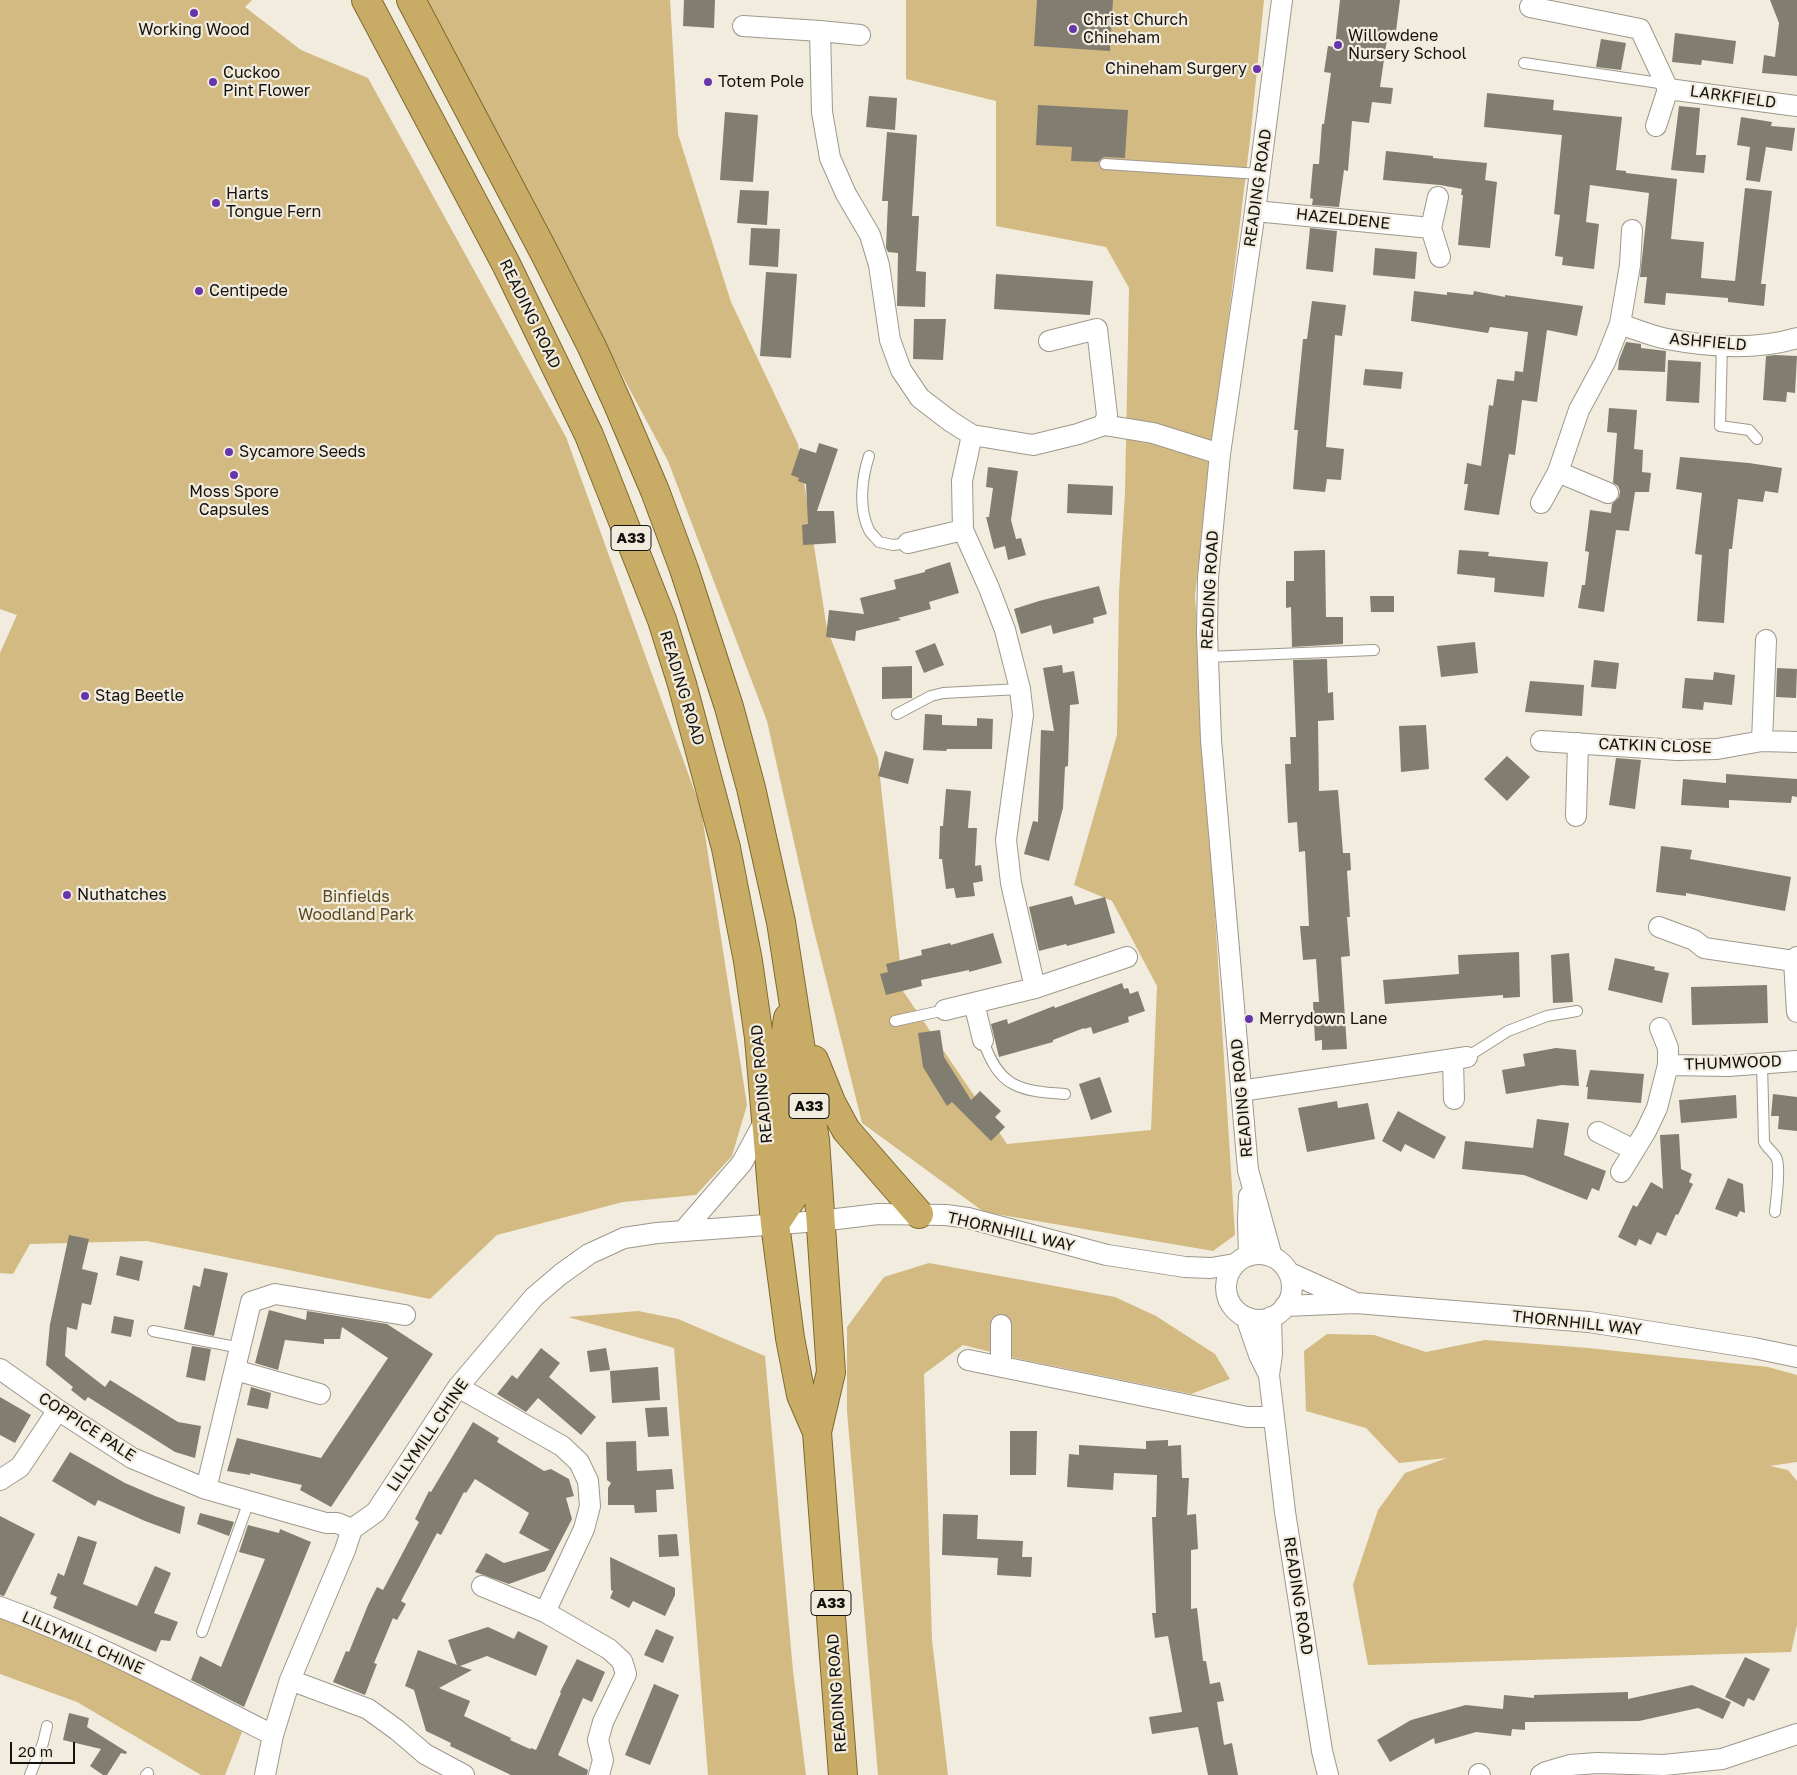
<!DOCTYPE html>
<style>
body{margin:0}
#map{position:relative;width:1797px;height:1775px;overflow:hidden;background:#f2ecdf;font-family:"Golos Text",sans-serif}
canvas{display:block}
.scale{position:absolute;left:10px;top:1742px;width:65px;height:22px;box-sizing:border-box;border:2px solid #14120e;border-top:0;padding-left:6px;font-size:15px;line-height:18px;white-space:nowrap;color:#14120e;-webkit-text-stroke:4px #f2ecdf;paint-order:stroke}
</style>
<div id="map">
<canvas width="1797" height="1775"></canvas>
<div class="scale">20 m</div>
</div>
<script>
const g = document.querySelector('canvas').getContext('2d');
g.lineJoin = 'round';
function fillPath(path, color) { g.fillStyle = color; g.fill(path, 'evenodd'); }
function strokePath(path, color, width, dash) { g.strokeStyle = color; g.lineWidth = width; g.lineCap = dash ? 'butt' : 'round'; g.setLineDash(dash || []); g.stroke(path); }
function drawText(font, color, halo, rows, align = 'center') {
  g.font = font + ' "Golos Text",sans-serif'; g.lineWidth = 4.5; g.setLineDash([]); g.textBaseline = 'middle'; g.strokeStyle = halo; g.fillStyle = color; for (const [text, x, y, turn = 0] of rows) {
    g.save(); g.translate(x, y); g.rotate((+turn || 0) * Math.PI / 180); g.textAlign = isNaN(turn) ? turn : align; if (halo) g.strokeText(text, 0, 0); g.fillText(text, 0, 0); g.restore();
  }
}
fillPath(new Path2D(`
 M0 0H252L245 7 301 50 368 78 566 437 701 809 747 1105 732 1156 696 1195 623 1202 497 1235 430 1299 147 1241 30 1244 13 1274 0 1273V653L17 615 0 609Z
 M421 0H670L678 134 731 302 798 444 827 629 878 758 903 991 1007 1144 1151 1130 1157 986 1112 901 1074 885 1117 735 1119 592 1125 492 1129 288 1106 247 996 226V101L906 79V0H1264L1250 140 1195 595 1235 1235 1213 1251 984 1212 862 1123 813 927 767 721 668 461Z
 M929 1263 1115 1297 1156 1316 1215 1354 1230 1379 1191 1394 1019 1359 963 1345 924 1374 932 1640 948 1775H878L847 1411V1327L884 1277Z
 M638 1311 678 1319 765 1356 793 1671 806 1775H708L674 1348 568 1317Z
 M1327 1334 1374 1335 1426 1352 1485 1340 1588 1348 1768 1367 1797 1375V1462L1770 1466 1788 1470 1797 1481V1625L1791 1652 1368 1665 1353 1585 1378 1510 1405 1473 1447 1458 1399 1463 1366 1428 1306 1411 1304 1351Z
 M0 1616 130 1664 242 1732 225 1775H201L77 1702 0 1674Z`), '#d2ba82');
fillPath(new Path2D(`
 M684 0H715L714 28 683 26Z
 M1037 0H1113L1110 51 1034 46Z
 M1340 0H1400L1395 39H1387L1380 87 1393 88 1391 104 1372 102 1369 123 1352 121 1348 171 1344 170 1339 207 1312 205 1313 199 1310 198 1313 164H1319L1322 124H1324L1331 73 1324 72 1328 46 1335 47Z
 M1770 0H1797V76L1762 73 1764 55 1775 57 1779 23Z
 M1675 33 1736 41 1733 64 1702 60 1701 65 1672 62Z
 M1601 39 1626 43 1621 70 1596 67Z
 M1487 93 1554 100 1553 110 1622 117 1616 170 1626 171V173L1677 179 1671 239 1704 242 1701 278 1735 281 1745 188 1772 191 1761 284H1766L1764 306 1728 302V298L1666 293 1665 305 1644 303 1647 277H1640L1649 193 1590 185 1586 222 1599 224 1594 269 1562 265 1563 257 1555 256 1560 215 1554 214 1562 135 1484 127Z
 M869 96 897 98 895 130 866 127Z
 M1038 105 1128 110 1125 158 1105 157 1102 158 1098 162 1071 161 1072 147 1036 145Z
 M1679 106 1700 108 1696 155H1706L1704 173 1671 170Z
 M725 112 758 115 753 182 720 180Z
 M1741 117 1772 122 1771 126 1795 128 1792 151 1766 147 1760 182 1746 180 1750 147 1737 145Z
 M887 132 917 135 912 216H919L916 271 926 272 925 307 897 306 898 253 888 252 886 248 888 201H882Z
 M1386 151 1433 156V158L1487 163 1485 180 1497 182 1490 248 1458 245 1463 195H1461L1462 189 1440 185 1383 180Z
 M740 190 769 191 767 225 737 223Z
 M751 228 780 229 778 267 749 265Z
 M1310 228 1337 231 1333 272 1306 269Z
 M1375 248 1417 252 1415 279 1373 275Z
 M766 272 797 274 791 358 760 356Z
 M996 274 1093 281 1090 315 994 309Z
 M1414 291 1447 295V292L1473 295 1474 291 1505 297V295L1583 306 1577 336 1547 330 1537 402 1522 400 1515 455 1509 454 1499 515 1464 510 1468 484H1464L1467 463 1481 466 1489 405 1493 406 1497 379 1514 381 1515 371 1523 372 1528 332 1490 327 1488 333 1411 321Z
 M1312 301 1346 305 1342 336 1335 335 1326 447 1344 449 1341 480 1327 479 1325 492 1293 489 1298 430H1294L1303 339H1307Z
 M914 319H946L943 360 913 359Z
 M1626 342 1641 344V348L1666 351 1665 372 1618 370 1619 360Z
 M1775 355 1797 356 1795 393 1787 392 1786 402 1763 400 1766 356Z
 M1668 360 1701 362 1699 403 1666 401Z
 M1365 369 1403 372 1401 389 1363 385Z
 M1609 408 1637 410 1634 449 1643 450 1642 472 1651 473 1649 492H1635L1629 531 1616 530 1604 612 1578 608 1582 585H1585L1589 552 1585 551 1590 510 1611 513 1612 504 1619 497 1620 491 1618 486 1613 483 1617 433 1607 432Z
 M819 443 838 449 817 511H834L836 543 803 545 802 525 808 524 806 484 798 481 799 478 791 475 800 448 816 453Z
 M1680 457 1749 463 1782 468 1778 493 1765 491 1763 502 1738 499 1732 549H1729L1724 623 1697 621 1702 555 1695 554 1702 493 1676 489Z
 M988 467 1018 471 1011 520 1016 539 1021 538 1026 555 1008 560 1005 546 994 549 986 517H989L993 488 986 487Z
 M1068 484 1113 486 1112 515 1067 513Z
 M1325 550 1326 617H1343V644L1292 647 1291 607 1286 608V581H1294V551Z
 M1459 550 1489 552 1488 556 1548 562 1544 597 1494 592 1495 578 1457 574Z
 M950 562 959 593 929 602 931 609 898 618 901 620 856 631 855 641 826 637 829 610 864 614 860 598 896 589 894 580 925 572V570Z
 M1099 586 1107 614 1093 618 1094 623 1053 634 1051 625 1021 634 1014 609 1039 601Z
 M1370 596H1394V612H1371Z
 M1475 642 1478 673 1441 677 1437 646Z
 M935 643 944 665 924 673 915 651Z
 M1327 659 1328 693 1333 692 1334 720 1318 721 1319 791 1338 790 1343 853H1350L1351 870 1347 871 1350 917H1347L1350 956 1341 957 1347 1049 1322 1050V1040L1315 1041 1313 1002H1319L1316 959 1303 960 1300 926H1309L1305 851 1299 852 1297 822 1288 823 1285 764H1291L1290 737H1296L1293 660Z
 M1594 660 1619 663 1616 689 1591 687Z
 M1062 665 1063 673 1074 671 1079 704 1070 705 1068 766 1065 767 1063 808 1049 861 1024 854 1033 821 1038 822 1041 730 1054 731 1043 668Z
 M912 666V698L882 699V667Z
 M1777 668 1797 669 1796 698 1776 697Z
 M1714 672 1735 675 1732 705 1704 702 1703 710 1682 708 1685 678 1713 680Z
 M1530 681 1584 685 1582 716 1525 712Z
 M925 714 942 715V725L977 726V718L993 719 992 749H947L946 751 923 750Z
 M1426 725 1429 769 1401 772 1399 726Z
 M885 751 914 759 908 784 878 776Z
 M1507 756 1530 777 1507 801 1484 779Z
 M1616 758 1641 760 1635 809 1609 805Z
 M1726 774 1797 779V797L1792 796 1791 803 1729 800V808L1681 805 1683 779 1726 783Z
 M946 789 971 791 968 828H977L975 866 981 865 983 881 973 883 975 896 956 898 954 888 946 889 942 859H939L940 826H943Z
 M1661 846 1692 850 1690 859 1791 877 1785 911 1686 893V896L1656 892Z
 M1072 896 1075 905 1105 897 1115 933 1067 946 1066 944 1039 951 1029 907Z
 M993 933 1002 963 969 972V970L921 980 922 986 886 995 880 974 888 972 886 964 922 955 921 950 950 943 951 945Z
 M1519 952 1520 997 1503 998V995L1385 1004 1383 980 1459 974 1458 955Z
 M1569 953 1573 1002 1553 1003 1551 955Z
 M1615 958 1655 967 1654 970 1669 973 1662 1003 1608 990Z
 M1122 983 1124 989 1128 988 1130 994 1138 991 1145 1011 1128 1017 1129 1022 1093 1034 1091 1027 1084 1029V1028L1053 1040V1042L999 1057 991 1024 1007 1019 1008 1024 1054 1006 1055 1008Z
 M1767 985 1768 1023 1692 1025 1691 987Z
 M940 1030 944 1057 971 1100 980 1091 1001 1111 995 1117 1005 1127 991 1141 952 1102 947 1106 923 1067 918 1033Z
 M1556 1048 1576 1050 1579 1086 1562 1085 1506 1094 1502 1070 1525 1066 1523 1054Z
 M1590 1070 1644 1074 1641 1103 1587 1099 1588 1087H1586Z
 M1100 1077 1112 1112 1091 1120 1079 1084Z
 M1773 1094 1797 1097V1131L1778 1129 1779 1116H1771Z
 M1736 1095 1737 1118 1681 1123 1679 1100Z
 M1337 1101 1338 1108 1368 1103 1375 1139 1307 1152 1298 1108Z
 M1398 1111 1446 1137 1434 1159 1405 1144 1401 1152 1382 1141Z
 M1537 1119 1569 1123 1564 1155 1606 1171 1599 1191 1592 1188 1587 1200 1524 1175 1462 1169 1465 1141 1533 1148Z
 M1679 1134 1681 1169 1692 1174 1689 1182 1693 1184 1678 1215 1676 1214 1666 1236 1657 1232 1651 1245 1639 1239 1636 1246 1618 1237 1633 1205 1637 1207 1651 1182 1663 1189 1660 1135Z
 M1728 1178 1743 1184 1745 1213 1740 1211 1737 1217 1715 1209Z
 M69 1235 89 1239 82 1269 98 1273 91 1305 82 1303 77 1330 67 1327 65 1356 105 1387 110 1380 178 1422 201 1426 195 1458 175 1452 88 1397 85 1401 71 1390 73 1387 46 1365 50 1324Z
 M120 1256 143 1261 139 1281 116 1275Z
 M204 1268 228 1273 214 1336 184 1329 193 1285 200 1287Z
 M269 1310 306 1320 307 1311 387 1324 433 1354 331 1507 300 1490 302 1485 250 1473V1475L227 1471 237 1438 321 1458 388 1358 342 1327 340 1339H324V1344L285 1340 278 1370 255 1363Z
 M114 1316 134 1320 131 1337 111 1333Z
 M192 1346 211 1349 205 1381 186 1377Z
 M541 1348 560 1363 549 1377 596 1417 581 1435 538 1398 526 1412 497 1394 512 1375 517 1379Z
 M606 1348 610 1370 590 1372 587 1351Z
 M658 1367 660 1400 612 1403 610 1371Z
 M251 1387 271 1393 268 1409 247 1405Z
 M0 1397 31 1415 15 1443 0 1435Z
 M667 1407 669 1436 648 1437 645 1408Z
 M473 1422 499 1438 497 1442 544 1471 551 1469 569 1479 574 1496 566 1498 572 1519 545 1571 509 1584 475 1572 486 1553 504 1563 550 1550 519 1533 529 1513 475 1479 466 1493 464 1492 441 1535 437 1533 401 1601 406 1604 397 1620 393 1618 374 1663 377 1664 365 1695 333 1682 346 1651 349 1652 368 1605 377 1587 383 1590 419 1522 415 1519 429 1491 431 1492Z
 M1010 1431H1037L1036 1475H1010Z
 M1168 1440V1446L1181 1445 1182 1478H1189L1187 1515 1196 1514 1198 1549 1191 1550V1609L1197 1608 1203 1661H1206L1210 1684 1220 1682 1224 1701 1217 1702 1224 1745 1232 1743 1238 1775H1208L1198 1727 1152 1734 1149 1717 1182 1712 1168 1636 1155 1638 1152 1613H1156L1152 1517H1156L1157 1475 1114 1473 1113 1490 1067 1487 1069 1454 1079 1455V1445L1146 1449V1441Z
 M636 1441 637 1471 672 1469 674 1489 656 1490 657 1512 635 1513 634 1505H608V1488L611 1483 607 1480 606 1442Z
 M70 1452 125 1483 155 1496 185 1507 180 1534 145 1521 98 1500 95 1506 52 1481Z
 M200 1513 234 1522 229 1536 197 1524Z
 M943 1514 978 1515 977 1539 1023 1541 1022 1557H1032L1031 1577 997 1575 998 1558 942 1555Z
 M0 1516 35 1534 4 1596 0 1595Z
 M248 1525 279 1533 280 1529 311 1542 244 1707 191 1680 200 1656 221 1667 265 1559 239 1552Z
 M677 1534 679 1556 659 1557 658 1535Z
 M78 1536 97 1542 83 1584 137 1606 155 1566 171 1573 154 1613 178 1622 170 1641 161 1640 156 1652 53 1608 57 1597 50 1594 58 1573 64 1576Z
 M610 1557 675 1588V1595L665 1616 633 1601 629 1608 610 1598 613 1591 611 1590Z
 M488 1627 514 1639 518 1631 548 1646 536 1676 487 1656 460 1666 472 1670 439 1688 470 1701 464 1716 511 1738 510 1740 530 1749 531 1748 536 1750 561 1693 560 1692 577 1659 605 1672 592 1702 583 1698 558 1755 588 1770 587 1775H511L450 1746 451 1743 426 1731 414 1690 405 1686 418 1650 457 1665 448 1640Z
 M656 1629 674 1637 663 1663 644 1655Z
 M1745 1657 1770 1669 1754 1701 1748 1698 1744 1707 1725 1697Z
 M654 1684 679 1695 650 1765 625 1755Z
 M1692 1685 1731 1702 1723 1719 1698 1708 1639 1721 1525 1722V1730L1512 1729 1511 1736 1476 1732 1435 1744 1434 1738 1390 1762 1377 1740 1411 1720 1466 1705 1503 1709 1504 1695 1534 1698V1695L1628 1692V1699Z
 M69 1713 89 1718 87 1727 127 1752 126 1754 121 1753 107 1775H103L90 1766 101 1749 63 1740Z`), '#827d71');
const service = new Path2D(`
 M1524 63 1666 84
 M1105 164 1260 174
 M1722 345 1720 426 1749 430 1757 439
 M869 456C862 477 858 508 869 530 871 534 876 538 879 542L893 545 908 543
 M1207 657 1374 650
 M897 714 931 696 943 693 1020 689
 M895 1021 945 1010
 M983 1040C999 1087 1018 1091 1065 1094
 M1467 1057 1508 1031 1547 1016 1577 1011
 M1762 1064 1764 1142C1767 1148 1773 1152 1776 1157 1781 1165 1776 1201 1775 1212
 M153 1331 241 1348
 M202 1632 249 1501
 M30 1775 43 1743 47 1726
 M146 1775 148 1773`);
const minor = new Path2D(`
 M1530 7 1640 29 1668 89 1656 126
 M743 26 820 31 860 35
 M820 31 822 112 830 158 846 194 870 235 879 265 890 340 901 370 920 398 950 421 972 435 1033 445 1078 434 1104 425 1153 433 1220 454
 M1668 89 1797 106
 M1438 197 1431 228 1440 257
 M1255 211 1431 228
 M1620 324C1635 329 1652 336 1667 339 1709 347 1757 350 1797 338
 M1049 341 1097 329 1107 415 1104 425
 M972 435 962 481 963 530 989 588 1005 630 1020 689 1023 715 1006 840 1011 883 1035 988
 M1558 472 1608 493
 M1541 503 1558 472 1579 410 1605 362 1620 324 1630 265 1632 230
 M908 543 963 530
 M1541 741 1677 750 1717 749 1762 741 1797 742
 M1762 741 1766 640
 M1576 816 1578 743
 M1659 927 1694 940 1704 948 1794 961
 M1797 957 1794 961 1797 1012
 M974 1003 983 1040
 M945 1010 1035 988 1127 957
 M1453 1060 1454 1099
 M1668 1065 1728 1066 1797 1061
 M1241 1091 1467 1057
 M1598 1132 1634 1150
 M1621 1172 1646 1131 1657 1108 1668 1065V1048L1660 1028
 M684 1230 742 1163 765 1120
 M1226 1287a33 33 0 1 1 66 0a33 33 0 1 1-66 0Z
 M1249 1256 1248 1220 1249 1196
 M1272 1257 1248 1170 1211 740 1207 632 1208 578 1220 454 1255 211 1282 0
 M1288 1272 1352 1301
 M1285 1306 1356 1303 1589 1322 1754 1348 1797 1357
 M1246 1317 1259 1355 1269 1375
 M1271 1317 1272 1354 1269 1375 1285 1512 1322 1751 1328 1775
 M968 1360 1247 1417H1274
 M1001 1365V1325
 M0 1369 58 1410 132 1458 206 1489 326 1523H337L352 1529
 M235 1370 320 1394
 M458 1387 562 1446 579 1462 588 1481 590 1506 584 1529 545 1612
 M0 1480 20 1467 58 1410
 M206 1489 251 1302 275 1294 405 1315
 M482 1586 545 1612 609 1649 622 1661 626 1674 603 1722 598 1740 603 1760 599 1775
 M0 1607C94 1641 183 1690 273 1735
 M290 1680 368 1709 397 1730 425 1754 464 1775
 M1479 1774 1480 1775
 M265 1775 273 1735 290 1680 345 1550 352 1529 376 1512 458 1387 534 1297 561 1274 589 1254 624 1238 657 1233 820 1221 878 1214 946 1215 968 1218 1107 1255 1185 1267 1211 1268 1235 1264
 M1541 1775 1546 1772 1570 1765 1597 1763 1664 1765 1722 1759 1797 1734`);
const trunk = new Path2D(`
 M366 0 506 264 589 435 662 620 682 684 726 848 748 961 759 1038 775 1224 790 1338 801 1395 817 1432 843 1775
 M411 0 544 252 592 347 617 402 655 491 684 569 729 707 751 788 781 922 815 1140 831 1372 817 1432
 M814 1060 831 1102 846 1130 919 1214
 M775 1224 794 1195 782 1058 788 1018`);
strokePath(service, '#9e988c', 12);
strokePath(minor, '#9e988c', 22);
strokePath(trunk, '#80692e', 30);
strokePath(service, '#fff', 10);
strokePath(minor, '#fff', 20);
strokePath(trunk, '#c8ac66', 28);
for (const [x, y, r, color] of [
 [194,13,5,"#6736ad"],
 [1073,29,5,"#6736ad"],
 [1338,45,5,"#6736ad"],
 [1257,69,5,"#6736ad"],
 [213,82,5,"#6736ad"],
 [708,82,5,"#6736ad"],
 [216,203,5,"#6736ad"],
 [199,291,5,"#6736ad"],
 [229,452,5,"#6736ad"],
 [234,475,5,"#6736ad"],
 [85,696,5,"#6736ad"],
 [67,895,5,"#6736ad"],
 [1249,1019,5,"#6736ad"]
]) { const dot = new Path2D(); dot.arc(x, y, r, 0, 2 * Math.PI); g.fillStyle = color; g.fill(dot); strokePath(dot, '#f2ecdf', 2); }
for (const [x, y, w] of [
 [631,538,40],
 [809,1106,40],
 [831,1603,40]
]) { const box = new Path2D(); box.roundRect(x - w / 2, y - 12.5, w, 25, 4); g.fillStyle = '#f2ecdf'; g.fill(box); strokePath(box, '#14120e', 1); }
drawText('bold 15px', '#14120e', null, [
 ["A33",631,538],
 ["A33",809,1106],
 ["A33",831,1603]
]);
drawText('16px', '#14120e', '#f2ecdf', [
 ["Christ Church",1083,20],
 ["Chineham",1083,38],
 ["Working Wood",194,30,"center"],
 ["Willowdene",1348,36],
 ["Nursery School",1348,54],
 ["Chineham Surgery",1247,69,"right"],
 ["Cuckoo",223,73],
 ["Pint Flower",223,91],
 ["Totem Pole",718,82],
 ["Harts",226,194],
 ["Tongue Fern",226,212],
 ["Centipede",209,291],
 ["Sycamore Seeds",239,452],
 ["Moss Spore",234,492,"center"],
 ["Capsules",234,510,"center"],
 ["Stag Beetle",95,696],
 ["Nuthatches",77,895],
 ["Merrydown Lane",1259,1019]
], 'left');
drawText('16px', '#14120e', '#f2ecdf', [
 ["LARKFIELD",1733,97,8],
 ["READING ROAD",1258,188,-82],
 ["HAZELDENE",1343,219,6],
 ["READING ROAD",530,314,64],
 ["ASHFIELD",1708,342,5],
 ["READING ROAD",1210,590,-87],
 ["READING ROAD",682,688,73],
 ["CATKIN CLOSE",1655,746,2],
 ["THUMWOOD",1733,1063,-2],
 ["READING ROAD",762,1084,-95],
 ["READING ROAD",1242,1098,-95],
 ["THORNHILL WAY",1011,1232,13],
 ["THORNHILL WAY",1577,1323,6],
 ["COPPICE PALE",87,1427,33],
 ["LILLYMILL CHINE",428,1435,-56],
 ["READING ROAD",1298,1596,81],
 ["LILLYMILL CHINE",83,1643,24],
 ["READING ROAD",837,1693,-94]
]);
drawText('16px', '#5b4a1e', '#f2ecdf', [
 ["Binfields",356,897],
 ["Woodland Park",356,915]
]);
</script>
